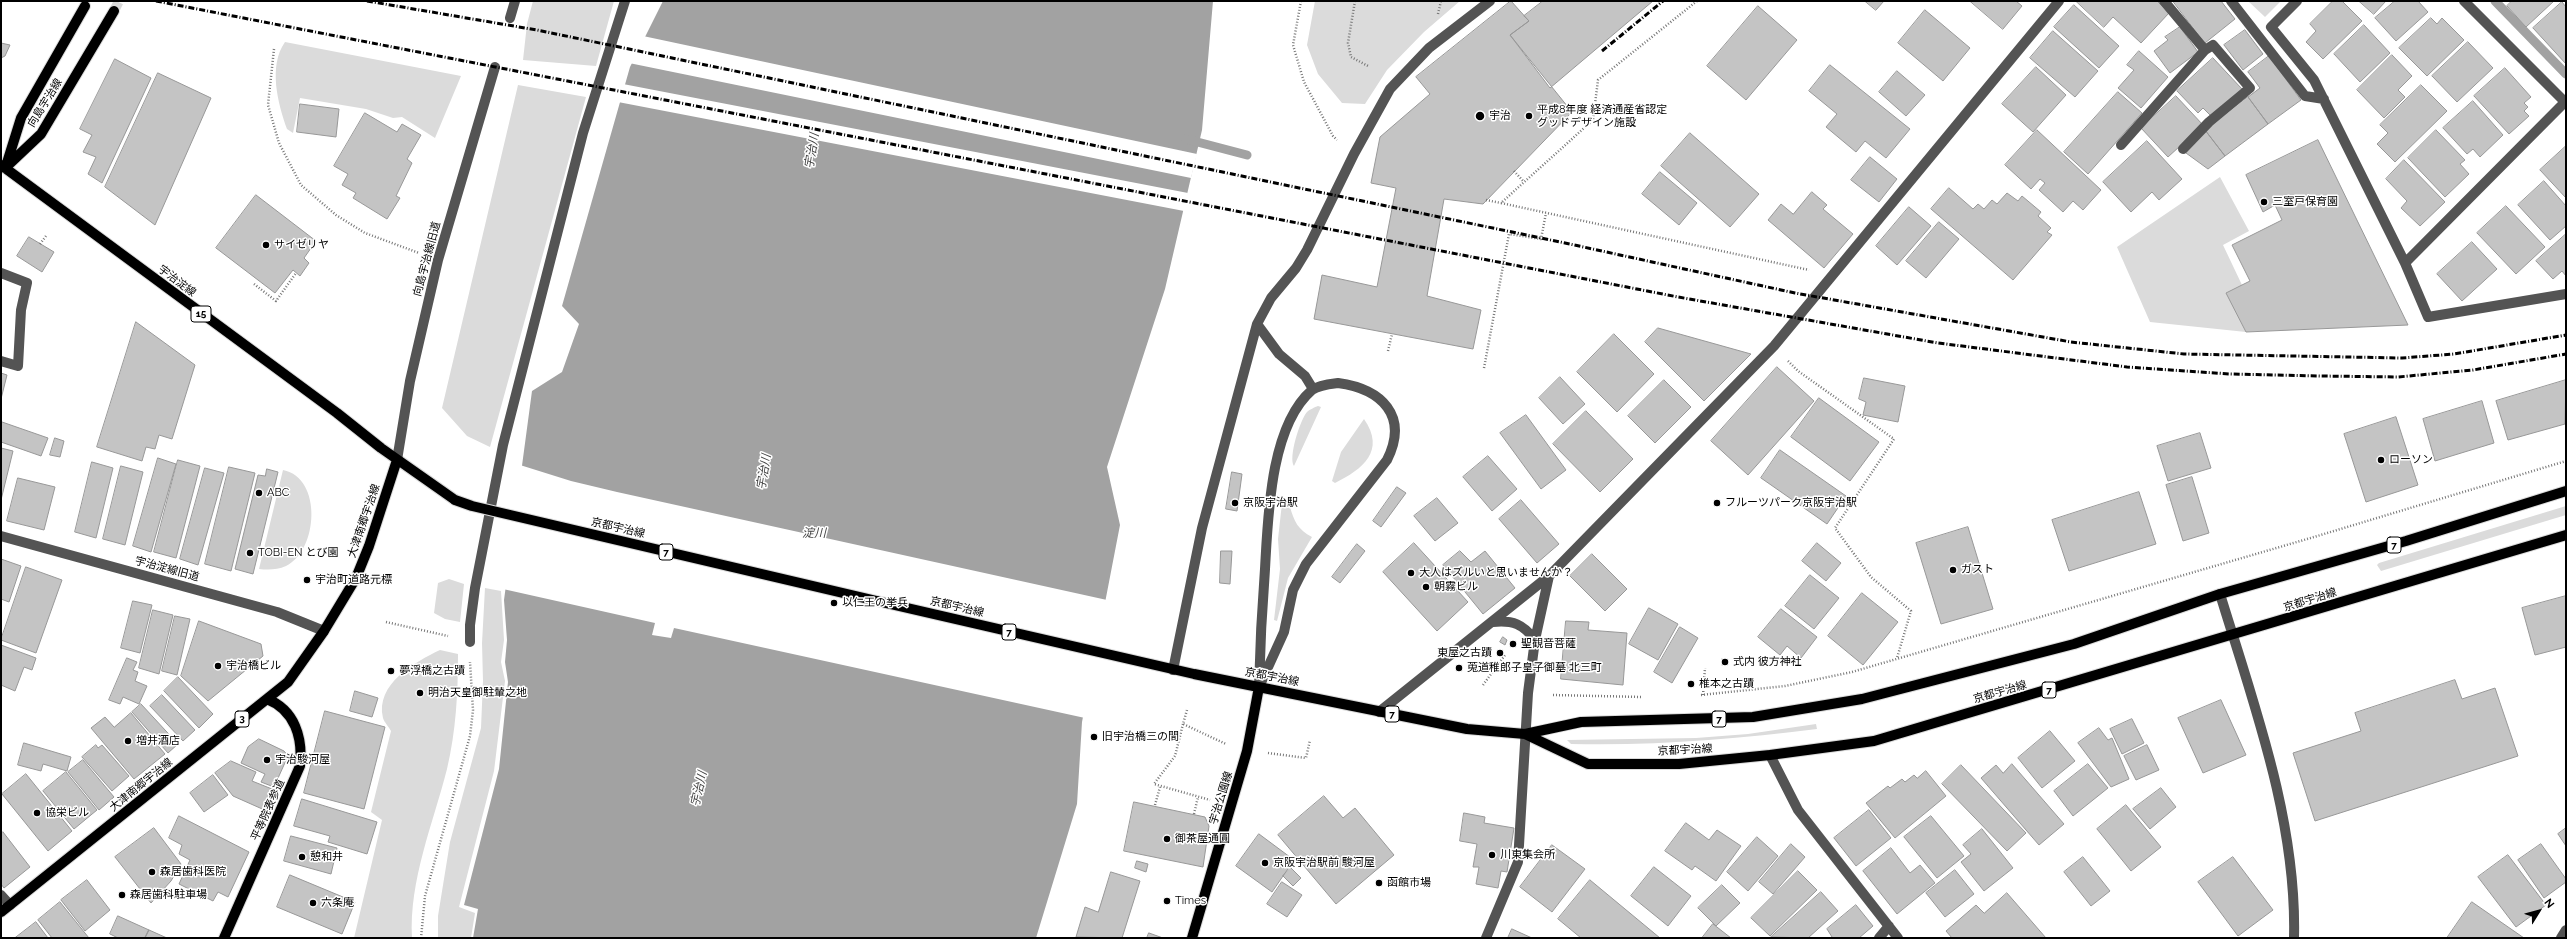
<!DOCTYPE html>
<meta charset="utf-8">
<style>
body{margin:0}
#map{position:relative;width:2567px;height:939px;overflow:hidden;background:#fff;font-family:Raleway,sans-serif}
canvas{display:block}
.frame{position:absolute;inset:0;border:2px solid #000;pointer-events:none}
.north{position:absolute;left:2519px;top:891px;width:40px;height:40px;-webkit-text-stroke:3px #fff;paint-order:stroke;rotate:53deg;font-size:11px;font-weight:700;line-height:16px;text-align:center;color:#000}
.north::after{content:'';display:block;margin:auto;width:14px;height:18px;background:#000;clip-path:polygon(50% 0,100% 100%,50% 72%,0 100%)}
</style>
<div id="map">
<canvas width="2567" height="939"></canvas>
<div class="frame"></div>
<div class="north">N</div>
</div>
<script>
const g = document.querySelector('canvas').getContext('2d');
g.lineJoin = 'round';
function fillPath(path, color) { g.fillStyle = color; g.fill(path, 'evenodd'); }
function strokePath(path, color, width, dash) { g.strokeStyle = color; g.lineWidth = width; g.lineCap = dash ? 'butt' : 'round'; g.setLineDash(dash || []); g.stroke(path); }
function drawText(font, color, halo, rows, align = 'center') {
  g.font = font + ' Raleway,"Noto Sans JP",sans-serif'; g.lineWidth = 3; g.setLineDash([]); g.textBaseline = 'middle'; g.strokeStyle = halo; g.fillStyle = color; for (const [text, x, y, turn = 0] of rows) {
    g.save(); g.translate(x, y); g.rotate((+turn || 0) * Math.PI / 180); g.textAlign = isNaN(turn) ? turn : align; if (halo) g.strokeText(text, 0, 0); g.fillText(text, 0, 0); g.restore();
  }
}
fillPath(new Path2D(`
 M533 1H614L596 66 523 60 527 24Z
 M1315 1H1460L1424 32 1387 70 1365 104 1342 103 1318 74 1307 45Z
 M2248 1H2281L2265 17Z
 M285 42 461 76 435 138 402 117 393 118 366 109 300 98 293 133 287 129C278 104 268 66 285 42Z
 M518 85 586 97 490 447 467 436 442 408Z
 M2220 177 2249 231 2223 245 2242 285 2227 293 2246 332 2150 322 2117 247Z
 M1318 406 1321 407 1294 466C1288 458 1300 420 1307 412 1309 410 1315 407 1318 406Z
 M1364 419C1386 451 1363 469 1335 483L1332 481 1341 452Z
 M283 470C323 478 318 551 286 566 277 570 268 570 259 569Z
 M1282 503 1290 507C1294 521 1298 530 1312 537L1288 578 1277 621 1274 620 1280 569 1278 539Z
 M2566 506V515L2381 571 2377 565 2379 563Z
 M449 579 464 584 460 622 445 619 434 613 438 583Z
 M485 588 501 591 504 640 501 662 505 681 494 771 459 907 475 913 471 938H438V916L450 842 481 728 483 681 482 643Z
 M440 650 458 654C458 693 456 731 447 769 433 824 409 880 412 938H354L382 820 371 812 391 731C389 727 384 722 383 718 375 684 415 662 440 650Z
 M1816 724 1817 729C1735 739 1654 746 1571 744L1567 740 1696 738 1748 734Z`), '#dbdbdb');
fillPath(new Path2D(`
 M663 1H1213L1202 130 1165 289 1107 467 1120 525 1082 722 1077 804 1036 938H473L478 909 464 905 499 769 508 682 505 662 507 640 504 600 532 391 562 372 579 324 562 306 630 67Z`), '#a2a2a2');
fillPath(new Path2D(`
 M643 36 1197 154 1191 178 629 63Z
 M623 84 1188 193 1184 211 618 102Z
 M520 465 571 481 617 492 1107 600 1085 718 674 628 671 638 652 635 655 623 503 589Z`), '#fff');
strokePath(new Path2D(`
 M2495 1 2566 74
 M1186 139 1247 155`), '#a2a2a2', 9);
const building = new Path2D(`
 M1511 1 1529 21 1510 35 1572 112 1483 204 1444 199 1427 296 1481 310 1473 349 1314 319 1322 275 1377 287 1396 188 1371 183 1380 137 1430 94 1416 77Z
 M1543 1H1653L1550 88 1510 35 1529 21 1524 16Z
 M1865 1H1884L1876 10Z
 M1970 1H2016L2022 6 2003 29Z
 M2076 1H2157L2169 13 2141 43 2113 17 2104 27Z
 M2173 1H2221L2235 19 2205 43Z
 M2333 1H2342L2362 21 2323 59 2306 42 2316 31 2310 24Z
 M2359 1H2386L2374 14Z
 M2395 1H2418L2428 12 2396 41 2375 18Z
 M2512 1H2554L2526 27 2507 6Z
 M2562 2 2566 7V64L2533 28Z
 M2074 5 2119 46 2099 68 2054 27Z
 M1758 6 1797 40 1746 100 1707 66Z
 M1925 10 1970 48 1943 81 1898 43Z
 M2431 18 2437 24 2442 18 2464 40 2427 76 2399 48Z
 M2364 25 2390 53 2360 82 2334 54Z
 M2180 27 2198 52 2170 73 2154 51 2168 40 2165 37Z
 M2245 30 2263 54 2243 70 2224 45Z
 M2053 31 2098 71 2075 97 2030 58Z
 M2468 42 2493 68 2457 102 2432 76Z
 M1 43 10 45 5 56 1 58Z
 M2139 51 2168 77 2141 108 2118 88 2134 70 2127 65Z
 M2392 55 2412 76 2398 90 2405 97 2384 118 2357 90Z
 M2269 56 2301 100 2268 124 2248 97 2260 88 2248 72Z
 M2213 58 2242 89 2212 117 2203 108 2198 113 2177 91Z
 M115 59 151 78 102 183 88 174 96 157 83 152 92 135 80 129Z
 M1830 65 1910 129 1886 158 1865 141 1856 152 1826 127 1837 114 1809 91Z
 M2036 67 2066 95 2033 132 2002 104Z
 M2505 68 2531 97 2524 103 2528 107 2524 111 2529 116 2509 134 2474 96Z
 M1897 71 1925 95 1906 116 1879 92Z
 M158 73 211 98 155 225 105 187Z
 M2421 85 2447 111 2395 162 2377 144 2388 133 2380 125Z
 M2118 92 2142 113 2088 174 2064 152Z
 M2176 96 2203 125 2168 157 2141 128Z
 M2248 97 2268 124 2225 156 2205 130Z
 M2473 101 2503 135 2480 157 2473 149 2467 154 2443 128Z
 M300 104 339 109 336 137 297 132Z
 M365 113 397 132 402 124 421 135 407 159 412 163 396 196 400 198 387 219 353 198 356 193 342 185 348 174 334 166Z
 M2037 130 2101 190 2083 210 2073 201 2063 212 2039 190 2045 183 2040 179 2031 189 2005 165Z
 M2205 130 2225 156 2208 169 2186 153Z
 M2436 130 2465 160 2460 164 2469 174 2445 197 2408 158Z
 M1690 133 1759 194 1730 227 1661 166Z
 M2318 140 2408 325 2246 332 2226 293 2250 281 2232 245 2282 220 2275 205 2263 212 2246 175Z
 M2147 141 2182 179 2159 200 2152 192 2131 212 2103 182Z
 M2566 146V198L2540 170Z
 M1870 157 1897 179 1879 202 1851 180Z
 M2404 160 2445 202 2420 226 2401 208 2407 201 2386 179Z
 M1660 172 1697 203 1679 225 1642 194Z
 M2544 181 2566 206V226L2550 240 2518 205Z
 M1949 188 1973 209 1978 204 1984 209 1992 200 1997 204 2007 193 2018 201 2022 196 2041 212 2038 216 2051 228 2047 232 2052 235 2013 280 1931 209Z
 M1812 192 1827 205 1823 209 1853 234 1824 268 1768 220 1781 204 1793 214Z
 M256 195 316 241 304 258 309 263 300 276 293 270 275 293 216 248Z
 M2506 206 2545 247 2516 274 2477 233Z
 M1909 207 1931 226 1897 265 1876 246Z
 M1939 222 1959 239 1926 278 1906 261Z
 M2566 234V276L2562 271 2553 279 2536 261Z
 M29 237 54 252 42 272 17 256Z
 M2472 242 2497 269 2462 301 2437 274Z
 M136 322 195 365 172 439 159 435 155 449 146 447 142 461 97 447Z
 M1658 328 1751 354 1704 401 1645 342Z
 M1614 334 1654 374 1617 412 1577 372Z
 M1777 367 1814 401 1748 475 1711 441Z
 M1 373 7 375 1 399Z
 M1560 377 1585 404 1563 424 1539 398Z
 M1864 378 1905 386 1898 422 1863 415 1866 402 1859 399Z
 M1664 380 1691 407 1655 443 1628 416Z
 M2566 380 2565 424 2508 440 2496 401Z
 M1819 398 1879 442 1850 481 1791 437Z
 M2482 401 2494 443 2435 461 2423 419Z
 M1586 411 1633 459 1600 492 1553 444Z
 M1526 415 1566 470 1541 489 1500 433Z
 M2396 417 2418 485 2366 502 2344 434Z
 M2 422 48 438 41 456 1 442Z
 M2200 433 2211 468 2168 481 2157 446Z
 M55 438 64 441 60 457 50 455Z
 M1 448 13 451 1 500Z
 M1780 450 1846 496 1827 524 1761 478Z
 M1488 456 1517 489 1492 511 1463 477Z
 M158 458 176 464 151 552 133 546Z
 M178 460 200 466 176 558 154 552Z
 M92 462 113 468 96 538 75 532Z
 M121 466 143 472 125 545 103 539Z
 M229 467 255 473 231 571 205 564Z
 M205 468 224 473 198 565 180 559Z
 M267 469 278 472 253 574 235 569 258 475 265 476Z
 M1232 472 1242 474 1237 511 1226 509Z
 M2192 477 2209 533 2183 541 2166 485Z
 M18 478 55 487 44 530 7 521Z
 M1397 487 1406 493 1381 527 1373 521Z
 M2139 492 2156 544 2069 571 2052 520Z
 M1437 498 1458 523 1435 541 1414 516Z
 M1521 500 1559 544 1537 563 1499 519Z
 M1968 527 1993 609 1941 624 1916 543Z
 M1414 543 1468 602 1437 631 1383 572Z
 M1817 543 1841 563 1826 581 1802 561Z
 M1357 544 1365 551 1340 583 1332 577Z
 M1221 551H1232L1230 584 1220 583Z
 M1460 551 1471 562 1485 551 1515 588 1483 614 1443 565Z
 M1592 554 1627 589 1605 611 1570 576Z
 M1 559 21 566 9 602 1 599Z
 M26 567 62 580 36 653 1 640Z
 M1810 575 1839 598 1814 629 1785 606Z
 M1862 593 1898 622 1863 665 1828 636Z
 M2566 596V647L2535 655 2522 608Z
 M133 601 152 605 140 653 121 648Z
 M1649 608 1678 624 1658 660 1629 644Z
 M1781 609 1817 637 1801 658 1787 646 1780 655 1758 637Z
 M153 610 173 615 159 674 139 668Z
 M175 616 190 619 177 675 162 671Z
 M199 621 261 644 263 656 208 701 181 676Z
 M1566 621 1589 622 1588 630 1627 633 1623 685 1561 679Z
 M1680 627 1698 638 1672 683 1654 672Z
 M1503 637 1507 640 1505 645 1500 642Z
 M1 645 36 658 32 670 24 667 15 691 1 685Z
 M127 658 137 662 133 670 138 672 135 681 147 686 139 704 123 697 120 704 109 700Z
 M1722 659 1728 660 1727 665H1722Z
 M178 677 213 714 199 728 164 691Z
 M2455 680 2462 699 2495 688 2518 756 2315 821 2293 753 2361 731 2355 713Z
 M355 691 378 698 372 717 350 711Z
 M162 695 195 730 183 741 150 706Z
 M2221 700 2246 755 2203 773 2178 718Z
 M141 704 178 744 168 753 132 712Z
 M325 711 385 727 364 809 304 793Z
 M131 713 165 754 134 779 91 728 105 717 114 727Z
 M2132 719 2144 743 2122 754 2110 729Z
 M2099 728 2108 740 2112 738 2129 779 2111 787 2078 743Z
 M2050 731 2075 761 2042 788 2018 758Z
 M259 739 284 751 288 756 274 787 261 782 265 774 241 763 248 747Z
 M24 743 71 757 67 771 43 764 41 771 18 765Z
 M96 745 98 748 102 745 129 776 112 791 82 757Z
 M2147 745 2159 770 2136 780 2124 756Z
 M83 760 114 797 99 810 68 772Z
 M231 761 256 772 252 781 277 791 269 812 233 796 215 773Z
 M2012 764 2064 824 2039 845 1981 778 1996 765 2003 773Z
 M2088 764 2108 788 2073 816 2054 791Z
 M1961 765 2026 833 2007 851 1942 784Z
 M1926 771 1946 796 1895 838 1866 803 1888 786 1890 788 1902 779 1905 782 1914 775 1917 778Z
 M66 772 97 810 74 829 43 791Z
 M26 774 72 831 48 851 2 794Z
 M213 775 228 795 204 812 190 793Z
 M2161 788 2176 807 2150 829 2133 809Z
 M1324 796 1343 818 1355 808 1394 855 1336 904 1278 835Z
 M302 799 377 822 367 854 328 842 330 836 294 826Z
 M1134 802 1205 817 1209 826 1203 867 1124 851Z
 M2126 805 2161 847 2131 871 2097 829Z
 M1869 810 1891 838 1856 866 1834 838Z
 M1464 813 1485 817 1484 823 1514 828 1507 872 1501 871 1498 888 1476 884 1479 867H1473L1477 844 1460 841Z
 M179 816 249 852 228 897 218 892 213 901 179 884 190 860 179 854 182 845 169 838Z
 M1931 816 1964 856 1937 878 1904 837Z
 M1686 823 1709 840 1717 830 1741 846 1716 881 1695 866 1692 870 1665 851Z
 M154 828 181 864 171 881 151 903 115 857Z
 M2566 828V846L2558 834Z
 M1982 829 2013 868 1984 891 1961 862 1971 854 1963 845Z
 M3 832 30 867 4 888 1 884V834Z
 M1259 834 1294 860 1272 892 1236 866Z
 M291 836 337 848 331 874 284 861Z
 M1757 837 1778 856 1748 891 1727 872Z
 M1791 844 1805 857 1773 894 1759 882Z
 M2541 844 2566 879V882L2544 898 2518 860Z
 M1552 845 1585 869 1552 912 1520 887Z
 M1891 848 1910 873 1920 865 1935 883 1897 914 1863 871Z
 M2508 855 2546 905 2516 927 2478 877Z
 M2083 857 2110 891 2091 906 2064 872Z
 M2233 857 2273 910 2238 936 2198 882Z
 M1137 861 1148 864 1146 872 1135 868Z
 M1654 867 1691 896 1668 926 1631 896Z
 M1291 868 1301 878 1293 886 1283 876Z
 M1955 870 1974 894 1945 917 1926 893Z
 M1798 871 1817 890 1770 936 1751 918Z
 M1111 872 1140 881 1122 938 1076 937 1085 907 1098 912Z
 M290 875 355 902 342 934 277 907Z
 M87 880 110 910 85 931 61 900Z
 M1590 880 1660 938H1581L1558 919Z
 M1282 882 1302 895 1287 917 1267 904Z
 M1722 885 1740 903 1716 926 1698 908Z
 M1821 892 1838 911 1808 938 1771 937Z
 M2007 893 2046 938H1952L1946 931 1976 905 1984 913Z
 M60 902 89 938H52L38 920Z
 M2472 902 2524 938H2447Z
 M1856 905 1873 926 1859 938H1830L1832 937 1827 929Z
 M118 916 149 930 145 938H118L110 934Z
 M36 922 48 938H15Z
 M1713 924 1731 938H1702Z
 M1512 929 1532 938H1508Z
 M149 930 167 938H145Z
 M1149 933 1163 938H1147Z`);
fillPath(building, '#c4c4c4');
strokePath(building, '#989898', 1);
strokePath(new Path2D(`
 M114 11 119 1`), '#d9d9d9', 10, [10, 5]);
const major = new Path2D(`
 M1 165 337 413 381 448 455 500
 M6 166 21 118 85 6
 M5 168 41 134 114 11
 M877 601 1194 674 1467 729 1525 734 1581 722 1753 717 1862 699 2074 644 2220 594 2406 541 2566 491
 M1525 734 1588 764H1679L1770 755 1874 741 2566 535
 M1 912 288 682 324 631 356 578 369 546 397 460
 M224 938 300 766C303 738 295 710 267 699
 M1192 938 1247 751 1259 687`);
strokePath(major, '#dbdbdb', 12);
strokePath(new Path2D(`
 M1301 1 1293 45 1304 82 1333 136 1337 140
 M1355 1 1348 43 1351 57 1368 66
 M1697 1 1598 80 1593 120 1501 203 1809 270
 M1438 14 1441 1
 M274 49 268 105 279 143 301 185 336 215 365 233 419 253
 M1514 171 1524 182
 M1486 200 1501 203
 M40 244 46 236
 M254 284 276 301 296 273
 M1388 351 1392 334
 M1788 361 1798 371 1894 439 1835 528 1871 577 1911 611 1897 658
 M1484 368 1509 234 1541 239 1546 213
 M386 622 448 636
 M1483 685 1505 655
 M1553 695 1642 697
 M1701 695 1785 686 1852 672 2314 537 2566 461
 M1703 695 1705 668
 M1187 710 1183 724 1226 744
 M1183 724 1175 756 1154 784 1210 800
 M1268 753 1306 758 1310 740
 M1155 805 1160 787
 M1194 814 1198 797
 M421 938 425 896 470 736 473 710 470 662`), '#767676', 2.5, [1, 2]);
strokePath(new Path2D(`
 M2164 1 2205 50 2213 45 2250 88 2209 122 2183 149
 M2231 1 2305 96 2324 99
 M2297 1 2271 27 2314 80 2405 263 2428 317 2566 294
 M2464 1 2566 103
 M510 18 515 1
 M2121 145 2205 50
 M2405 263 2566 101
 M1 273 27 283 21 310 18 366 1 361
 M1257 324 1279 354 1305 376 1313 389
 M1338 383C1382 389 1409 416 1387 460L1306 564 1293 590 1284 632 1259 687C1260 647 1262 608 1265 569 1268 517 1270 426 1312 390 1319 385 1330 384 1338 383Z
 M397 460 410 381 438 260 495 67
 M1 536 277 612 324 631
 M2220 594C2254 705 2297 821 2294 938
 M1493 622C1513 620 1523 624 1535 640
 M470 642V625L475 588 503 445 583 133 625 1
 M1173 670 1202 528 1257 324 1271 298 1296 268 1307 250 1354 154 1390 89 1429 48 1490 1
 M1379 712 1549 576 1774 346 2059 1
 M1770 755 1798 810 1898 938
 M1 895 10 905
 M1486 938 1518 862 1528 693 1535 640 1549 576
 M1879 938 1889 926
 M2561 938 2566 930`), '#545454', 10);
strokePath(major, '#000', 10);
strokePath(new Path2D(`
 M156 1 1678 297 1938 343 2127 367 2230 374 2321 376 2398 377 2473 370 2566 354
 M367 1 537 30 1565 243 1795 293 2071 342 2184 354 2402 358 2454 354 2566 335
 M1602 51 1663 1`), '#000', 3, [6, 2, 1, 2]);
const majorBridge = new Path2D(`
 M455 500 472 506 877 601`);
strokePath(majorBridge, '#dbdbdb', 12, []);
strokePath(majorBridge, '#000', 10);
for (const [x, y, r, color] of [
 [1480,116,5,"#000"],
 [1529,116,4,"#000"],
 [2264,202,4,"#000"],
 [266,245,4,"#000"],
 [2381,460,4,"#000"],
 [259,493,4,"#000"],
 [1235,503,4,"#000"],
 [1717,503,4,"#000"],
 [250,553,4,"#000"],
 [1953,570,4,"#000"],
 [1411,573,4,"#000"],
 [307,580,4,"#000"],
 [1426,587,4,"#000"],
 [834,603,4,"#000"],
 [1513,644,4,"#000"],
 [1500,653,4,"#000"],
 [1725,662,4,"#000"],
 [218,666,4,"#000"],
 [1459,668,4,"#000"],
 [391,671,4,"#000"],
 [1691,684,4,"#000"],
 [420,693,4,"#000"],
 [1094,737,4,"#000"],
 [128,741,4,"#000"],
 [267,760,4,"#000"],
 [37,813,4,"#000"],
 [1167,839,4,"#000"],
 [1492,855,4,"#000"],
 [302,857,4,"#000"],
 [1265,863,4,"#000"],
 [152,872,4,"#000"],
 [1379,883,4,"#000"],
 [122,895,4,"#000"],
 [1167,901,4,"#000"],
 [313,903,4,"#000"]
]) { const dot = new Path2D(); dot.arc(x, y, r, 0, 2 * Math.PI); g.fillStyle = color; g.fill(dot); strokePath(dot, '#fff', 1.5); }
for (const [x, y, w] of [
 [201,314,20],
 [2394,545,14],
 [666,552,14],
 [1009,632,14],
 [2049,690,14],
 [1392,714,14],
 [242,719,14],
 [1719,719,14]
]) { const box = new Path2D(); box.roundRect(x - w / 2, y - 8, w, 16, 3); g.fillStyle = '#fff'; g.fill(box); strokePath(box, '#000', 1); }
drawText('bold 10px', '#000', null, [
 ["15",201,314],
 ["7",2394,545],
 ["7",666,552],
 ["7",1009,632],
 ["7",2049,690],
 ["7",1392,714],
 ["3",242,719],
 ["7",1719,719]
]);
drawText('11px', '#000', '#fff', [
 ["向島宇治線",45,103,-58],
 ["向島宇治線旧道",427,259,-75],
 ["宇治淀線",177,281,37],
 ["大津南郷宇治線",364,521,-71],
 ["京都宇治線",618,528,13],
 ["宇治淀線旧道",167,569,15],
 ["京都宇治線",2310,600,-17],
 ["京都宇治線",957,607,13],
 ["京都宇治線",1272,677,11],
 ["京都宇治線",2000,692,-16],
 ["京都宇治線",1685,750,-3],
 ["大津南郷宇治線",141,785,-39],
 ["宇治公園線",1221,798,-73],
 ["平等院表参道",268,810,-66]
]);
drawText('11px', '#000', '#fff', [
 ["平成8年度 経済通産省認定",1537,110],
 ["グッドデザイン施設",1537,123],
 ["宇治",1489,116],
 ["三室戸保育園",2272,202],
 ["サイゼリヤ",274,245],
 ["ローソン",2389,460],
 ["ABC",267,493],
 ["京阪宇治駅",1243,503],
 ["フルーツパーク京阪宇治駅",1725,503],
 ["TOBI-EN とび園",258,553],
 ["ガスト",1961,570],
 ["大人はズルいと思いませんか？",1419,573],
 ["宇治町道路元標",315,580],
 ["朝霧ビル",1434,587],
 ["以仁王の挙兵",842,603],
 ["聖観音菩薩",1521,644],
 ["東屋之古蹟",1492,653,"right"],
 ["式内 彼方神社",1733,662],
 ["宇治橋ビル",226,666],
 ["莵道稚郎子皇子御墓 北三町",1467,668],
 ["夢浮橋之古蹟",399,671],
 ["椎本之古蹟",1699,684],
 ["明治天皇御駐輦之地",428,693],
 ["旧宇治橋三の間",1102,737],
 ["増井酒店",136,741],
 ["宇治駿河屋",275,760],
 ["協栄ビル",45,813],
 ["御茶屋通圓",1175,839],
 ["川東集会所",1500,855],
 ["憩和井",310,857],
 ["京阪宇治駅前 駿河屋",1273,863],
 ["森居歯科医院",160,872],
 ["函館市場",1387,883],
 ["森居歯科駐車場",130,895],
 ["Times",1175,901],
 ["六条庵",321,903]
], 'left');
drawText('italic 12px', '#434343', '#fff', [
 ["宇治川",812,151,-81],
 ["宇治川",764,472,-81],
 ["淀川",814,533],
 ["宇治川",699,789,-77]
]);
</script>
